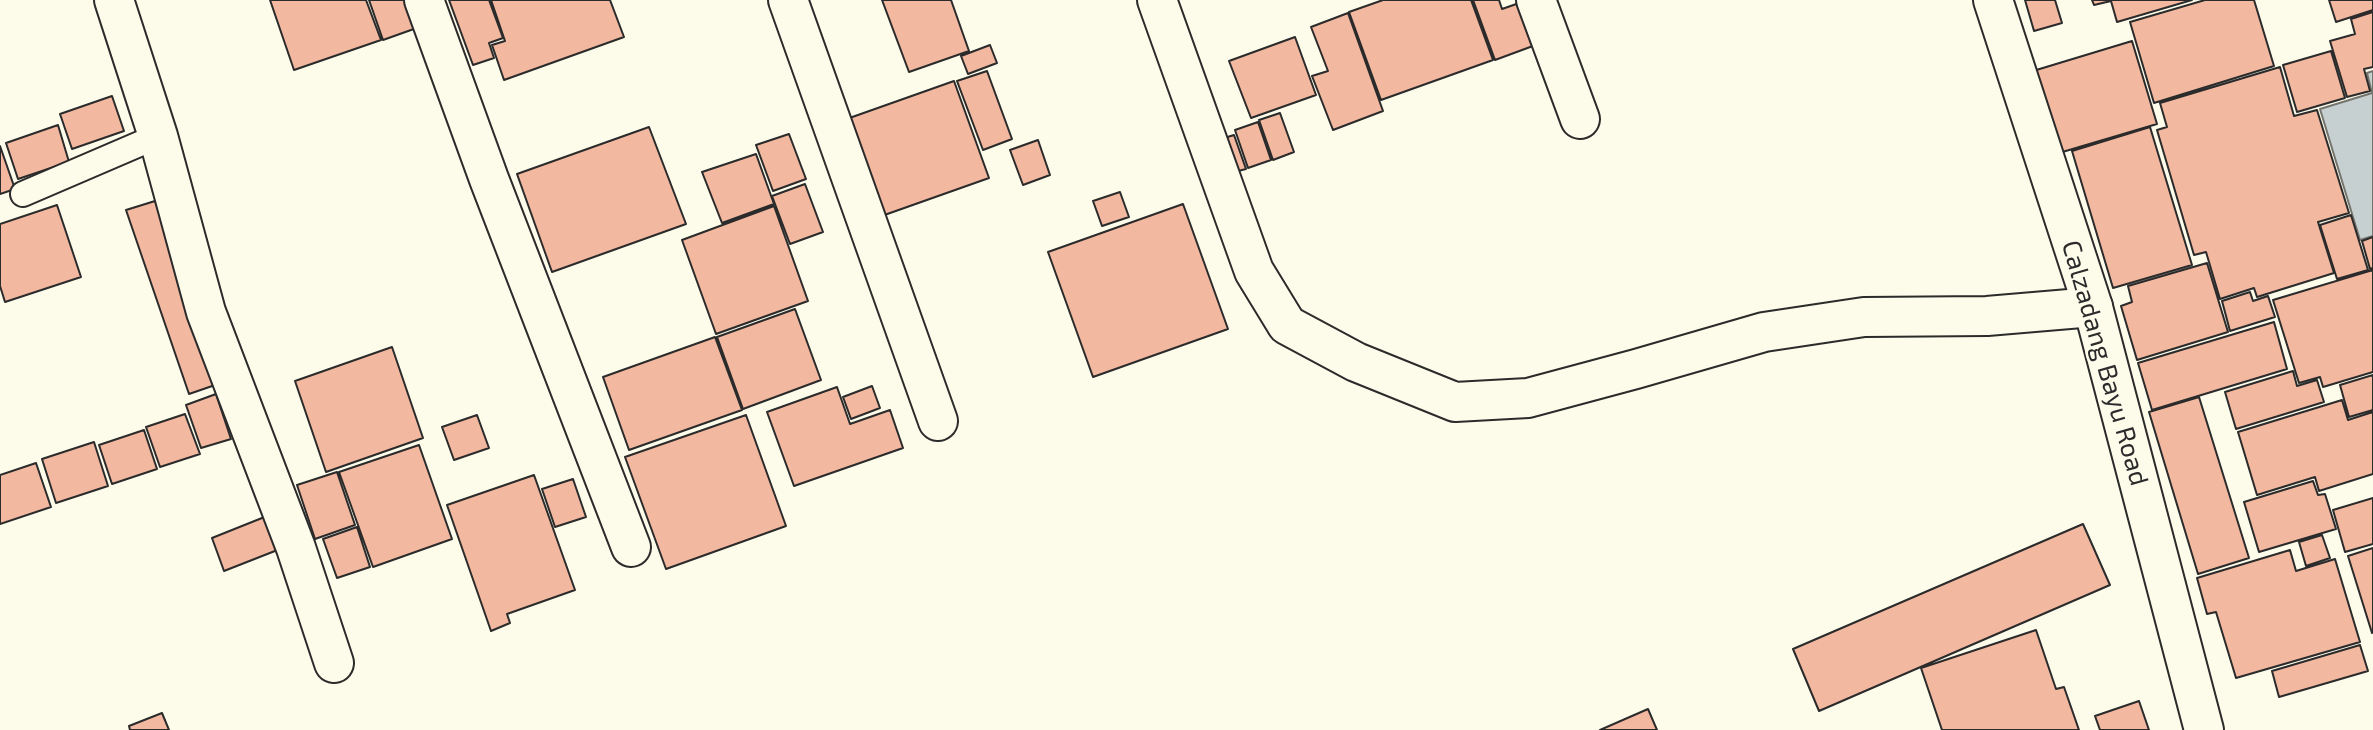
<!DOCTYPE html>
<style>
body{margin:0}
canvas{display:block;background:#fdfbea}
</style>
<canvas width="2373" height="730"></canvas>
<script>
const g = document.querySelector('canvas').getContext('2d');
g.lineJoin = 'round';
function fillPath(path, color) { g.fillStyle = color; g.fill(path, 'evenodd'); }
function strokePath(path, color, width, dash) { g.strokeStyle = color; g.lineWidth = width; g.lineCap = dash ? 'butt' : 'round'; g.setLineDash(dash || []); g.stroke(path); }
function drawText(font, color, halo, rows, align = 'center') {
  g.font = font + ' "Exo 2",sans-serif'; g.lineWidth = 5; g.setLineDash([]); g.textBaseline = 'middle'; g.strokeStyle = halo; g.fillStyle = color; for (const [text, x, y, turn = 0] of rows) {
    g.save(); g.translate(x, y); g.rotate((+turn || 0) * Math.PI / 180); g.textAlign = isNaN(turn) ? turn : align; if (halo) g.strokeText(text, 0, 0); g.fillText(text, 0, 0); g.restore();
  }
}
const water = new Path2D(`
 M2373 71V236L2360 240 2320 109 2372 93 2367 73Z`);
fillPath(water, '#c7d0d0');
strokePath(water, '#74746e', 2);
const building = new Path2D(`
 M270 0H366L381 40 294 70Z
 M369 0H416L425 25 383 40Z
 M449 0H489L503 38 489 43 494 58 473 65Z
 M491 0H610L624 37 504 80 492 45 505 41Z
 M882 0H951L969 51 909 72Z
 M1383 0H1471L1493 60 1381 100 1349 12Z
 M1473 0H1499L1502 9 1525 1 1541 43 1495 60Z
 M2025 0H2055L2062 23 2034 31Z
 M2092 0H2192L2117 22 2111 1 2094 5Z
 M2205 0H2254L2274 66 2154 103 2130 22Z
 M2329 0H2373V10L2336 22Z
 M2373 12V67L2364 69 2370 91 2347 97 2330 41 2355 34 2351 19Z
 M1348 13 1383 111 1333 130 1312 76 1328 71 1311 27Z
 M1295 37 1316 95 1251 118 1229 61Z
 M2132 41 2157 124 2059 153 2033 71Z
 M990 45 997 63 968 74 961 56Z
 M2331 51 2345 98 2297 112 2283 65Z
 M2280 67 2294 116 2317 110 2349 213 2318 222 2334 273 2257 297 2254 288 2220 299 2206 252 2194 255 2157 130 2167 127 2160 103Z
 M987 71 1012 139 983 150 957 81Z
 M954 81 989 178 876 218 841 121Z
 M112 96 124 131 72 149 60 114Z
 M1280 113 1294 152 1273 160 1259 120Z
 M1258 122 1271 160 1248 168 1235 130Z
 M58 125 69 162 18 179 6 143Z
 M649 127 686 224 552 272 517 174Z
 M2150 127 2192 265 2113 288 2072 151Z
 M789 134 806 179 773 191 756 145Z
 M1234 135 1246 169 1230 173 1218 140Z
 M1038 140 1050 175 1023 185 1010 150Z
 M0 146 15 189 0 194Z
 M756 154 774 204 722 223 702 172Z
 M805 184 823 232 790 244 772 196Z
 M1120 192 1129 217 1102 226 1093 201Z
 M155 201 218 384 189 394 126 210Z
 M1183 204 1228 329 1093 377 1048 252Z
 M57 205 81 277 5 302 0 286V224Z
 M774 206 808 301 716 334 682 240Z
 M2351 215 2368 270 2337 279 2320 225Z
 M2373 237V268L2370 269 2362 241Z
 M2207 263 2228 332 2137 360 2121 306 2132 302 2128 286Z
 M2373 270V372L2323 387 2320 377 2299 383 2273 300Z
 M2250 292 2253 301 2268 296 2275 317 2230 331 2222 301Z
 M795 309 821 380 743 409 717 337Z
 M2274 322 2287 369 2152 410 2138 363Z
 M715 337 742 410 629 450 603 377Z
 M392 347 423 438 326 472 295 381Z
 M2293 371 2297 386 2317 380 2324 402 2236 429 2225 392Z
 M2373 375V410L2349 417 2340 385Z
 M872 386 880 408 851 419 843 397Z
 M837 387 850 424 890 410 903 448 794 486 767 412Z
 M216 394 231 439 201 448 186 405Z
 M2199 397 2249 558 2198 574 2149 412Z
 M2342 400 2348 420 2373 412V474L2319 491 2315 477 2257 495 2238 432Z
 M185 414 200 454 160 467 146 427Z
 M477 415 489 448 454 460 442 427Z
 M746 415 786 526 666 569 625 457Z
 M144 430 157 469 112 484 99 445Z
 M94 442 108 486 56 503 42 459Z
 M419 445 452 539 373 567 339 472Z
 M36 463 51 507 0 524V475Z
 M337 472 355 525 315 539 297 485Z
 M534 475 575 590 507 614 510 623 491 631 447 505Z
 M573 479 586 517 555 527 542 489Z
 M2313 481 2318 495 2325 494 2336 529 2259 552 2244 502Z
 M2373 498V544L2345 552 2333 510Z
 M267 516 280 549 224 571 212 538Z
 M2083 524 2110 585 1819 711 1793 649Z
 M357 527 370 567 337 578 323 539Z
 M2322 535 2330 558 2306 566 2299 542Z
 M2373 548V632L2372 633 2348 556Z
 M2290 550 2296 571 2335 559 2360 642 2236 678 2216 612 2207 614 2197 578Z
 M2036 630 2056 689 2064 687 2079 730H1942L1921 668Z
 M2360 645 2368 671 2279 697 2272 671Z
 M2139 701 2149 730H2100L2095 716Z
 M1648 709 1657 730H1600Z
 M162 713 169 730H130L129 726Z`);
fillPath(building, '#f2b8a0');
strokePath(building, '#2b2b2b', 2);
const lane = new Path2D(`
 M23 194 158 136`);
const street = new Path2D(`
 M114 0 158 136 206 312 296 548 334 663
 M424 0 489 179 631 547
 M788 0 938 421
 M1157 0 1254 271 1287 325 1356 362 1455 402 1528 398 1636 369 1764 332 1864 317 1987 316 2093 307
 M1536 0 1580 119`);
const secondary = new Path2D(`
 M1993 0 2093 307 2204 730`);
strokePath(lane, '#2b2b2b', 28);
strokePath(street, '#2b2b2b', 42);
strokePath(secondary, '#2b2b2b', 42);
strokePath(lane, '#fdfbea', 24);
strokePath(street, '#fdfbea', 38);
strokePath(secondary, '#fdfbea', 38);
drawText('26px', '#2b2b2b', '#fdfbea', [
 ["Calzadang Bayu Road",2105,363,74]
]);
</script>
